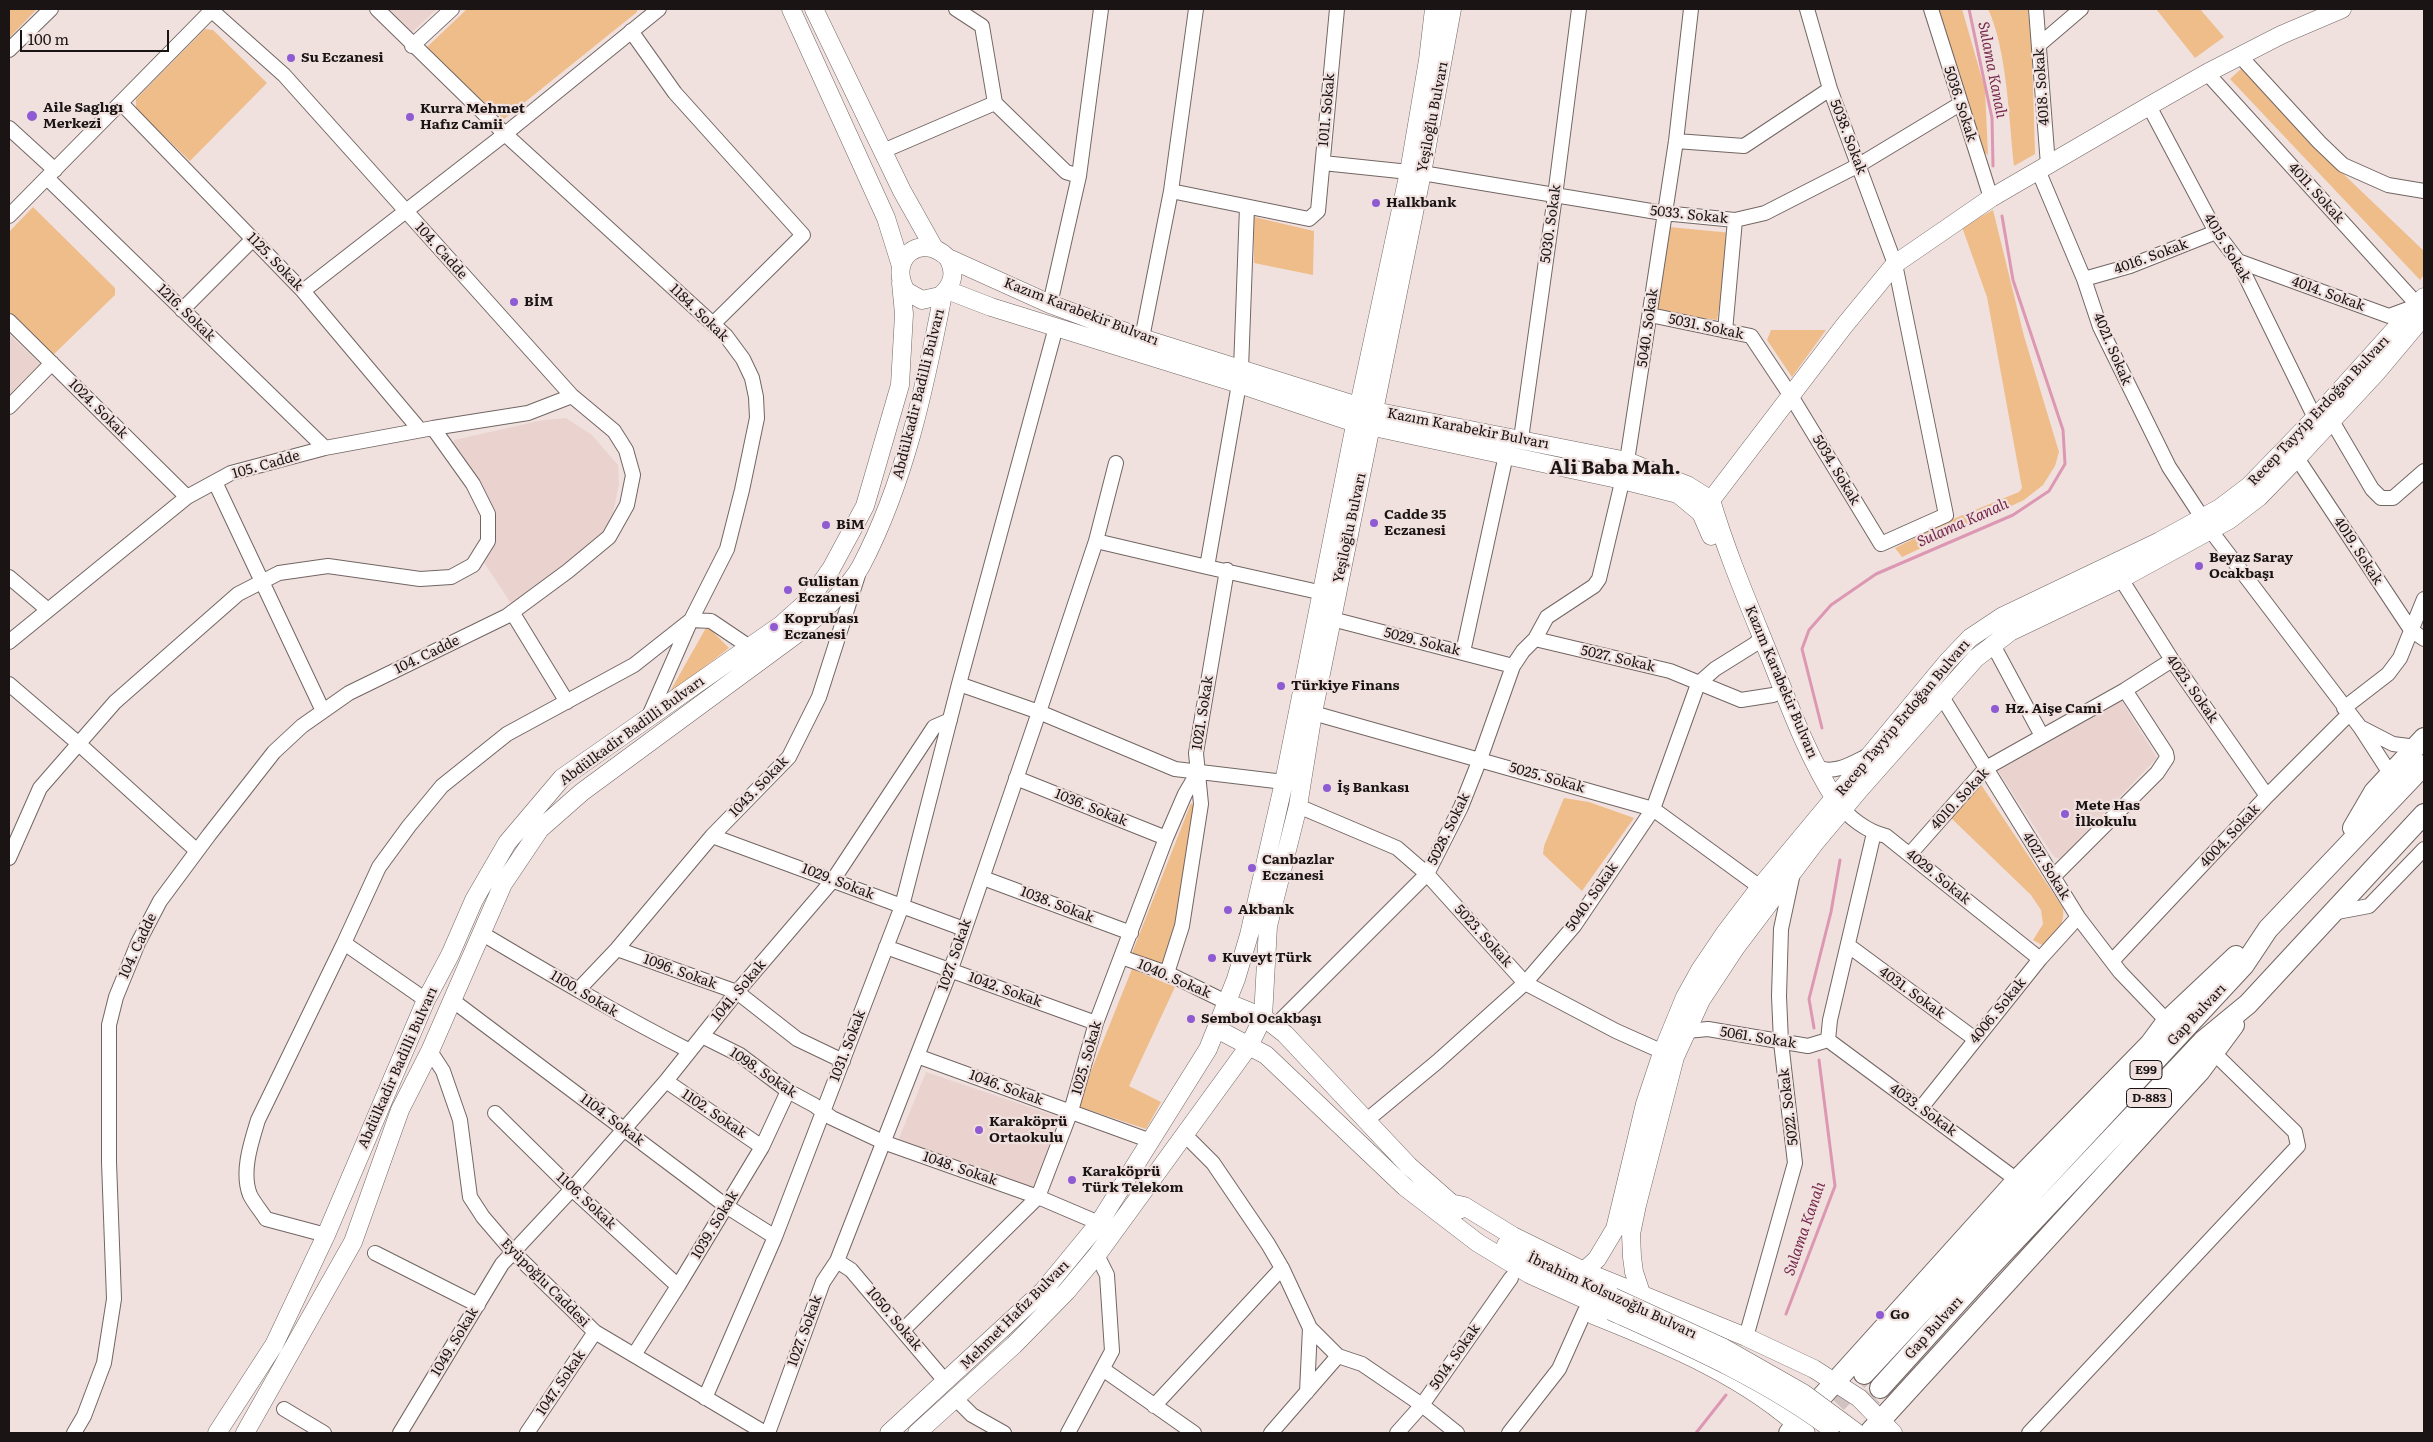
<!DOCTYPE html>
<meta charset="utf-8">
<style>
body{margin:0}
#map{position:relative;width:2433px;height:1442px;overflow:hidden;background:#f0e1df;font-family:Literata,serif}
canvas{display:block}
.frame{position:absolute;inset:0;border:10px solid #1a1514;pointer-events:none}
.scale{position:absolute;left:20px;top:30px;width:149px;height:22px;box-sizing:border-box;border:2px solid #1a1514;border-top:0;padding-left:6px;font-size:15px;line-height:18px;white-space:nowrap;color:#1a1514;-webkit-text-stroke:4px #f0e1df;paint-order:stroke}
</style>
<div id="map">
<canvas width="2433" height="1442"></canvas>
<div class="frame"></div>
<div class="scale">100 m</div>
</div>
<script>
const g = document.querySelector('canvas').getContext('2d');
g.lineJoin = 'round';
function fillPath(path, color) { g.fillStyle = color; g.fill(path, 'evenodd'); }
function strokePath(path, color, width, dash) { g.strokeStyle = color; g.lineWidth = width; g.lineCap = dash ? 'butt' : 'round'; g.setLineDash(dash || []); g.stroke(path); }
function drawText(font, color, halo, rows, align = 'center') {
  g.font = font + ' Literata,serif'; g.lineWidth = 4.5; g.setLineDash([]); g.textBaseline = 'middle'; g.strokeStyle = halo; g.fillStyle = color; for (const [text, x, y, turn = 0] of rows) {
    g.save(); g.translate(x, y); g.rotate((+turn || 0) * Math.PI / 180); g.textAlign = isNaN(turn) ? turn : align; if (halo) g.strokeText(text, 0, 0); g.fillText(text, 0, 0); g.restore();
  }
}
fillPath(new Path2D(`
 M387 9H437L411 33Z
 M9 334 41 365 9 397Z
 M566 418 592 435 618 465 619 484 611 522 596 540 575 559 512 605 483 561 495 538V521L490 501 452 446 454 440 543 420Z
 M2120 698 2157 758 2060 859 2054 857 1998 771Z
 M926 1072 1059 1117 1035 1188 897 1143Z`), '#ead3cf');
fillPath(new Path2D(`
 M9 9H37L9 38Z
 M467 9H637V12L504 119 452 75 427 47Z
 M1937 9H1962L1985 89 1988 155 1982 151Z
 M1988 9H2028L2032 54 2035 154 2014 166C2009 121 2007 49 1988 9Z
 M2156 9H2200L2224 37 2195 58Z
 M205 29 213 30 267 83 190 161 136 109V99Z
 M2242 68 2335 166 2424 251V275L2420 280 2230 79Z
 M33 207 115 288V295L52 356 9 312V232Z
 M1993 210 2024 336 2059 452 2055 466 2043 485 2024 500 1902 557 1895 548 1958 517 2019 492 2022 488 1987 297 1962 227Z
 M1254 217 1314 231 1313 275 1254 263Z
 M1669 227 1732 233 1717 320 1654 311Z
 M1771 330H1826L1792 377 1767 340Z
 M707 626 729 648 668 695Z
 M1980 783 2063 908C2065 926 2056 934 2044 946L2033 940 2043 924 2041 910 2031 895 1951 818Z
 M1564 798 1589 802 1634 818 1582 891 1543 854 1544 846Z
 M1191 803 1195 807 1175 924 1163 965 1132 953Z
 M1132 969 1175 987 1129 1086 1161 1102 1146 1129 1077 1106Z`), '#eebd8a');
strokePath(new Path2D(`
 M1969 9 1992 118 1993 166
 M1822 728 1802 649 1809 630 1831 605 1876 574 2013 515 2049 491 2065 464 2063 430 2013 280 2002 216
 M1814 1028 1809 999 1831 912 1840 860
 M1786 1314 1835 1186 1819 1060
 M1696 1433 1726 1395`), '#dc98b3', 3);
strokePath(new Path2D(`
 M1816 1425 1864 1374
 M1839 1433 1880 1388`), '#d0c2c1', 20, [20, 10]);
const minor = new Path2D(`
 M377 9 505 134 726 336 743 359 752 378 756 397 757 418 742 490 727 549 691 620 649 716
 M956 9 982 26 995 103 1066 172 1079 176
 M1931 9 1991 198
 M2036 9 2048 165
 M631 31 675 93 803 235 713 324
 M2040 44 2081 9
 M412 46 452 9
 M9 50 51 9
 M2240 56 2319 142 2343 165 2388 185 2424 191
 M2207 73 2424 312
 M121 103 303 291 420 430
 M2149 106 2216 232 2238 261 2315 418
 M9 128 55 170
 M1676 141 1744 146 1830 89
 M883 151 995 103
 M1323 163 1409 172
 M2038 170 2084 279 2100 327 2169 467 2211 531 2360 727 2395 781
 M1422 173 1663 213 1735 220 1765 213 1859 165 1960 104
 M47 178 325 448
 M1171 191 1309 219 1318 211 1337 9
 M9 216 212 10
 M2238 261 2389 316 2416 306
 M2084 279 2130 266 2216 232
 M303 291 505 134 659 9
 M1050 304 1079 176 1101 9
 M182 310 253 239
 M1650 315 1751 336 1791 396 1881 544 1946 515 1895 264 1830 89 1807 9
 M9 321 187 497
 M1725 331 1735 220
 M1142 338 1171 191 1196 9
 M1241 369 1247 207
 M1239 384 1207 567 1323 593
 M9 407 52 363
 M2332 421 2372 489 2381 498H2393L2424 471
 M1521 439 1555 196 1579 9
 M2297 458 2411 630 2424 639
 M215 482 323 711
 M1096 541 1207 567
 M9 577 48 610
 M2121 579 2172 660 2267 796
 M512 612 567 702
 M1332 619 1513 666
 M1535 639 1670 671 1741 700 1773 695
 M9 642 187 497 231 473 325 448 433 428 528 413 572 396
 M1992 643 2042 736
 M1463 652 1506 455
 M9 684 79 744 197 851
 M959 684 1039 712 1096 541 1116 463
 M1942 697 2078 917 2120 972 2167 1021
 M2344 708 2388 674 2400 658 2424 599
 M1313 713 1653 809 1760 887
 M2360 727 2393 744 2416 747
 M1816 767C1834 775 1851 764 1867 756
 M1016 778 1166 838
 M1837 801C1847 817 1868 832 1886 836L2040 959
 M1298 806 1397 848 1427 874 1525 983 1616 1031 1672 1056
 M712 836 964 929
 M1910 854 1986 768 2125 690 2172 660
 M9 858 40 788 115 702 238 594 279 573 328 566 420 579 451 577 473 565 488 541V514L473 484 433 428
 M2053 877 2157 773 2167 758 2166 753 2125 690
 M983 878 1131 933
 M2332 913 2369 906 2424 849
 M481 933C550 974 619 1015 690 1051
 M344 943 379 867 409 826 442 786 507 734 634 665 691 620 711 621 751 648
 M1849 946 1975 1039
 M886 947 1096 1023
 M617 949 737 992 797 1039 843 1061
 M1121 957 1167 973 1226 1002
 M2113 960 2267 796 2349 714
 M1167 973 1182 926 1201 804 1196 753 1227 570
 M579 989 617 949 712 836 789 757 819 697 858 575
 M452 1000 726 1206 775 1237
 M1275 1026 1427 874 1461 807 1480 759 1513 666 1523 651 1535 639 1547 617 1594 586 1599 579 1627 461 1676 141 1691 9
 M1687 1031 1708 1029 1808 1046 1828 1040
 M702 1036 740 1055 788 1091 814 1105 832 1118 883 1142 1038 1197 1099 1223
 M1828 1040 2017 1180
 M1828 1040 1830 1020 1874 833
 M430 1051 443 1071 460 1120 470 1197 483 1217 513 1252 595 1332 765 1433
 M917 1056 1151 1141
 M666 1081 762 1147
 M1921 1108 2040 959 2078 917
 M495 1113 572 1189 678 1286
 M1367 1120 1437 1062 1525 983 1574 926 1653 809 1698 684 1715 669 1755 644 1762 637
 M1185 1135 1213 1163 1268 1244 1282 1268 1310 1328 1338 1356 1362 1364 1422 1405 1457 1433
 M326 1235 266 1219C261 1211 254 1203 250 1195 241 1172 251 1143 258 1120L344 943 426 1000
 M375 1253 478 1305
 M837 1261 851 1270 946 1382
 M903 1330 1038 1197 1071 1111 1096 1023 1166 838 1185 794 1198 772
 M1746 1337 1795 1163 1781 1042 1779 996 1781 929 1793 873
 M634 1355 678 1286 762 1147 788 1091
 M1104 1370 1194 1433
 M1307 1392 1310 1328
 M705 1398 775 1237 902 906 959 684 1056 327
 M956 1399 972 1415 1004 1433
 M1154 1406 1282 1268
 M284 1409 324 1433
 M74 1433 84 1416 104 1363 114 1299 109 1162V1025L116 997 138 943 160 901 209 835 274 752 302 726 349 693 507 616 568 571 609 537 627 505 633 475 626 450 614 431 572 396 284 75 210 9
 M400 1433 502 1264 572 1189 666 1081 737 992 833 880 934 727 950 720
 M527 1433 595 1332
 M768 1433 823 1282 837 1261 951 969 1039 712 1175 769 1284 782
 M1068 1433 1112 1351 1107 1275 1097 1255
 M1271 1433 1338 1356
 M1397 1433 1422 1405 1511 1278
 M1509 1433 1559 1369 1585 1311
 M2029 1433 2298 1146 2295 1132 2214 1053`);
const major = new Path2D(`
 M791 9 886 218 901 266
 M814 9 902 191 934 248
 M948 258C956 273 953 285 940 296L922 300 906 291C887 259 921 231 948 258L1050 304 1142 338 1374 411 1627 461 1687 485 1711 500C1727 554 1749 605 1770 657 1789 705 1807 755 1835 799
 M947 290 991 307 1239 384 1355 423 1622 480 1678 494 1701 513 1711 536
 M1705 508 1844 326 1895 264 1991 198 2149 106 2207 73 2281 35 2342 9
 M1226 1002 1263 1017 1285 1034 1409 1166 1459 1210
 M1217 1029 1266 1055 1405 1187 1478 1243 1529 1274 1611 1311
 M1450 1203 1464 1206 1513 1236 1584 1271 1746 1337 1814 1369 1859 1398 1893 1433
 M1506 1245 1549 1269 1613 1297
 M1584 1271 1597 1259 1615 1229 1645 1104 1662 1053 1685 997 1700 970 1725 933 1760 887 1948 661 1970 638 2003 616 2160 541 2220 508 2249 486 2315 418 2424 297
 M1641 1293 1634 1272 1632 1257 1631 1234 1637 1205 1675 1057 1701 1000 1736 947 1814 844 1861 788 1976 658 2010 632 2121 579 2229 520 2259 497 2297 458 2377 372 2424 316
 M1593 1315C1668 1345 1747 1377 1806 1433
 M217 1433 274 1345 326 1235 426 1000 450 955 474 900 507 843 562 778 781 625 810 599 831 569 865 506 900 385 904 314 901 283
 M245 1433 353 1242 400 1110 430 1051 503 884 540 829 582 792 798 633C818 616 849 588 861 566 905 482 925 387 943 294
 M889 1433 1043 1291 1099 1223 1208 1049 1236 979 1249 935 1284 782 1359 405 1409 172 1428 60 1434 9
 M917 1433 1014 1345 1067 1291 1097 1255 1249 1046 1263 1017 1268 926 1298 806 1313 713 1422 173 1452 9`);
const highway = new Path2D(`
 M2353 828 2374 792 2424 738
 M1864 1374 2244 965 2268 929 2424 765
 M1880 1388 1987 1270 2203 1041 2248 1004 2424 814
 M1789 1433 2017 1180 2150 1044 2167 1021 2236 956
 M1869 1433 2200 1071 2234 1025`);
strokePath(minor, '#726663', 16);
strokePath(major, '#726663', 19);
strokePath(highway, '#726663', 22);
strokePath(minor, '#fff', 14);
strokePath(major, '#fff', 18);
strokePath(highway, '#fff', 20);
const majorBridge = new Path2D(`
 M1613 1297 1724 1348 1803 1393 1857 1433
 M1611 1311C1686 1345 1764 1379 1830 1428`);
strokePath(majorBridge, '#726663', 19, []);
strokePath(majorBridge, '#fff', 18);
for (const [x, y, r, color] of [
 [291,58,5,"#8e5bd3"],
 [32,116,6,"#8e5bd3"],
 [410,117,5,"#8e5bd3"],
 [1376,203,5,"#8e5bd3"],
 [514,302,5,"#8e5bd3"],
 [1374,523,5,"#8e5bd3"],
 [826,525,5,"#8e5bd3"],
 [2199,566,5,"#8e5bd3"],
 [788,590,5,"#8e5bd3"],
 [774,627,5,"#8e5bd3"],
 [1281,686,5,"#8e5bd3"],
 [1995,709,5,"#8e5bd3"],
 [1327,788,5,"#8e5bd3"],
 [2065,814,5,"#8e5bd3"],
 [1252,868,5,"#8e5bd3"],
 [1228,910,5,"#8e5bd3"],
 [1212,958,5,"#8e5bd3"],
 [1191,1019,5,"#8e5bd3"],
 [979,1130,5,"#8e5bd3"],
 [1072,1180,5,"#8e5bd3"],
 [1880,1315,5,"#8e5bd3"]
]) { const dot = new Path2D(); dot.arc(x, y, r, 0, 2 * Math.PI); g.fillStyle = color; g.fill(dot); strokePath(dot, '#f0e1df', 2); }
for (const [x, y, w] of [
 [2146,1070,32],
 [2149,1098,45]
]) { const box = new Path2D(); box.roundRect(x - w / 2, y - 9.5, w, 19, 4); g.fillStyle = '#f0e1df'; g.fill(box); strokePath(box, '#1a1514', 1); }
drawText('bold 12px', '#1a1514', null, [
 ["E99",2146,1070],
 ["D-883",2149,1098]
]);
drawText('bold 14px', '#1a1514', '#f0e1df', [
 ["Su Eczanesi",301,58],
 ["Aile Saglıgı",43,108],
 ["Merkezi",43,124],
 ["Kurra Mehmet",420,109],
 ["Hafız Camii",420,125],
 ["Halkbank",1386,203],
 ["BİM",524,302],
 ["Cadde 35",1384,515],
 ["Eczanesi",1384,531],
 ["BiM",836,525],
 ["Beyaz Saray",2209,558],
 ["Ocakbaşı",2209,574],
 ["Gulistan",798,582],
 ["Eczanesi",798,598],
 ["Koprubası",784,619],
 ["Eczanesi",784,635],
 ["Türkiye Finans",1291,686],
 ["Hz. Aişe Cami",2005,709],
 ["İş Bankası",1337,788],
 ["Mete Has",2075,806],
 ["İlkokulu",2075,822],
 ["Canbazlar",1262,860],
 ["Eczanesi",1262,876],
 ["Akbank",1238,910],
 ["Kuveyt Türk",1222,958],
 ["Sembol Ocakbaşı",1201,1019],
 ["Karaköprü",989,1122],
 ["Ortaokulu",989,1138],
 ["Karaköprü",1082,1172],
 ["Türk Telekom",1082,1188],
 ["Go",1890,1315]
], 'left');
drawText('14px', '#1a1514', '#f0e1df', [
 ["4018. Sokak",2042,87,-94],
 ["5036. Sokak",1960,104,72],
 ["1011. Sokak",1327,110,-85],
 ["Yeşiloğlu Bulvarı",1433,117,-79],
 ["5038. Sokak",1848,137,69],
 ["4011. Sokak",2316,193,48],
 ["5033. Sokak",1689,215,6],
 ["5030. Sokak",1551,224,-82],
 ["4015. Sokak",2227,248,59],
 ["104. Cadde",441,251,48],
 ["4016. Sokak",2151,257,-20],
 ["1125. Sokak",275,262,46],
 ["4014. Sokak",2328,294,20],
 ["Kazım Karabekir Bulvarı",1081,312,21],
 ["1216. Sokak",186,313,44],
 ["1184. Sokak",699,313,44],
 ["5031. Sokak",1706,327,12],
 ["5040. Sokak",1648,328,-82],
 ["4021. Sokak",2112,349,67],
 ["Abdülkadir Badilli Bulvarı",919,394,-76],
 ["1024. Sokak",98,409,45],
 ["Recep Tayyip Erdoğan Bulvarı",2319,411,-47],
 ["Kazım Karabekir Bulvarı",1468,429,11],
 ["105. Cadde",266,465,-16],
 ["5034. Sokak",1836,470,59],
 ["Yeşiloğlu Bulvarı",1350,528,-78],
 ["4019. Sokak",2358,551,57],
 ["5029. Sokak",1422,642,14],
 ["104. Cadde",427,655,-26],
 ["5027. Sokak",1618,659,13],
 ["Kazım Karabekir Bulvarı",1781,682,67],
 ["4023. Sokak",2192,689,55],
 ["1021. Sokak",1203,713,-81],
 ["Recep Tayyip Erdoğan Bulvarı",1903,718,-50],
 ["Abdülkadir Badilli Bulvarı",632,731,-36],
 ["5025. Sokak",1547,778,16],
 ["1043. Sokak",759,787,-46],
 ["4010. Sokak",1960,799,-47],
 ["1036. Sokak",1091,808,22],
 ["5028. Sokak",1449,829,-64],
 ["4004. Sokak",2230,836,-47],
 ["4027. Sokak",2046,866,58],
 ["4029. Sokak",1938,877,39],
 ["1029. Sokak",838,882,21],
 ["5040. Sokak",1592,897,-55],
 ["1038. Sokak",1057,905,21],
 ["5023. Sokak",1483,936,48],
 ["104. Cadde",138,946,-65],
 ["1027. Sokak",955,955,-71],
 ["1096. Sokak",680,972,20],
 ["1040. Sokak",1174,979,23],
 ["1042. Sokak",1005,990,20],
 ["1041. Sokak",739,991,-50],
 ["4031. Sokak",1912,993,36],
 ["1100. Sokak",584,994,31],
 ["4006. Sokak",1998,1011,-51],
 ["Gap Bulvarı",2197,1015,-47],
 ["5061. Sokak",1758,1038,9],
 ["1031. Sokak",848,1046,-69],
 ["1025. Sokak",1087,1058,-74],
 ["Abdülkadir Badilli Bulvarı",398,1068,-66],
 ["1098. Sokak",763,1073,34],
 ["1046. Sokak",1006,1088,20],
 ["5022. Sokak",1789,1107,-97],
 ["4033. Sokak",1923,1110,36],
 ["1102. Sokak",714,1114,34],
 ["1104. Sokak",612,1120,37],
 ["1048. Sokak",960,1169,19],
 ["1106. Sokak",586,1201,43],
 ["1039. Sokak",715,1225,-59],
 ["Eyüpoğlu Caddesi",545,1283,45],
 ["İbrahim Kolsuzoğlu Bulvarı",1612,1296,25],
 ["Mehmet Hafız Bulvarı",1015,1315,-45],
 ["1050. Sokak",894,1319,50],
 ["Gap Bulvarı",1934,1328,-48],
 ["1027. Sokak",805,1331,-70],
 ["1049. Sokak",455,1342,-59],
 ["5014. Sokak",1455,1357,-55],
 ["1047. Sokak",561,1383,-56]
]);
drawText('italic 15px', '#76274c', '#f0e1df', [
 ["Sulama Kanalı",1992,70,79],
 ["Sulama Kanalı",1963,523,-24],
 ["Sulama Kanalı",1805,1229,-71]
]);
drawText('bold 19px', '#1a1514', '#f0e1df', [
 ["Ali Baba Mah.",1615,468]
]);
</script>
